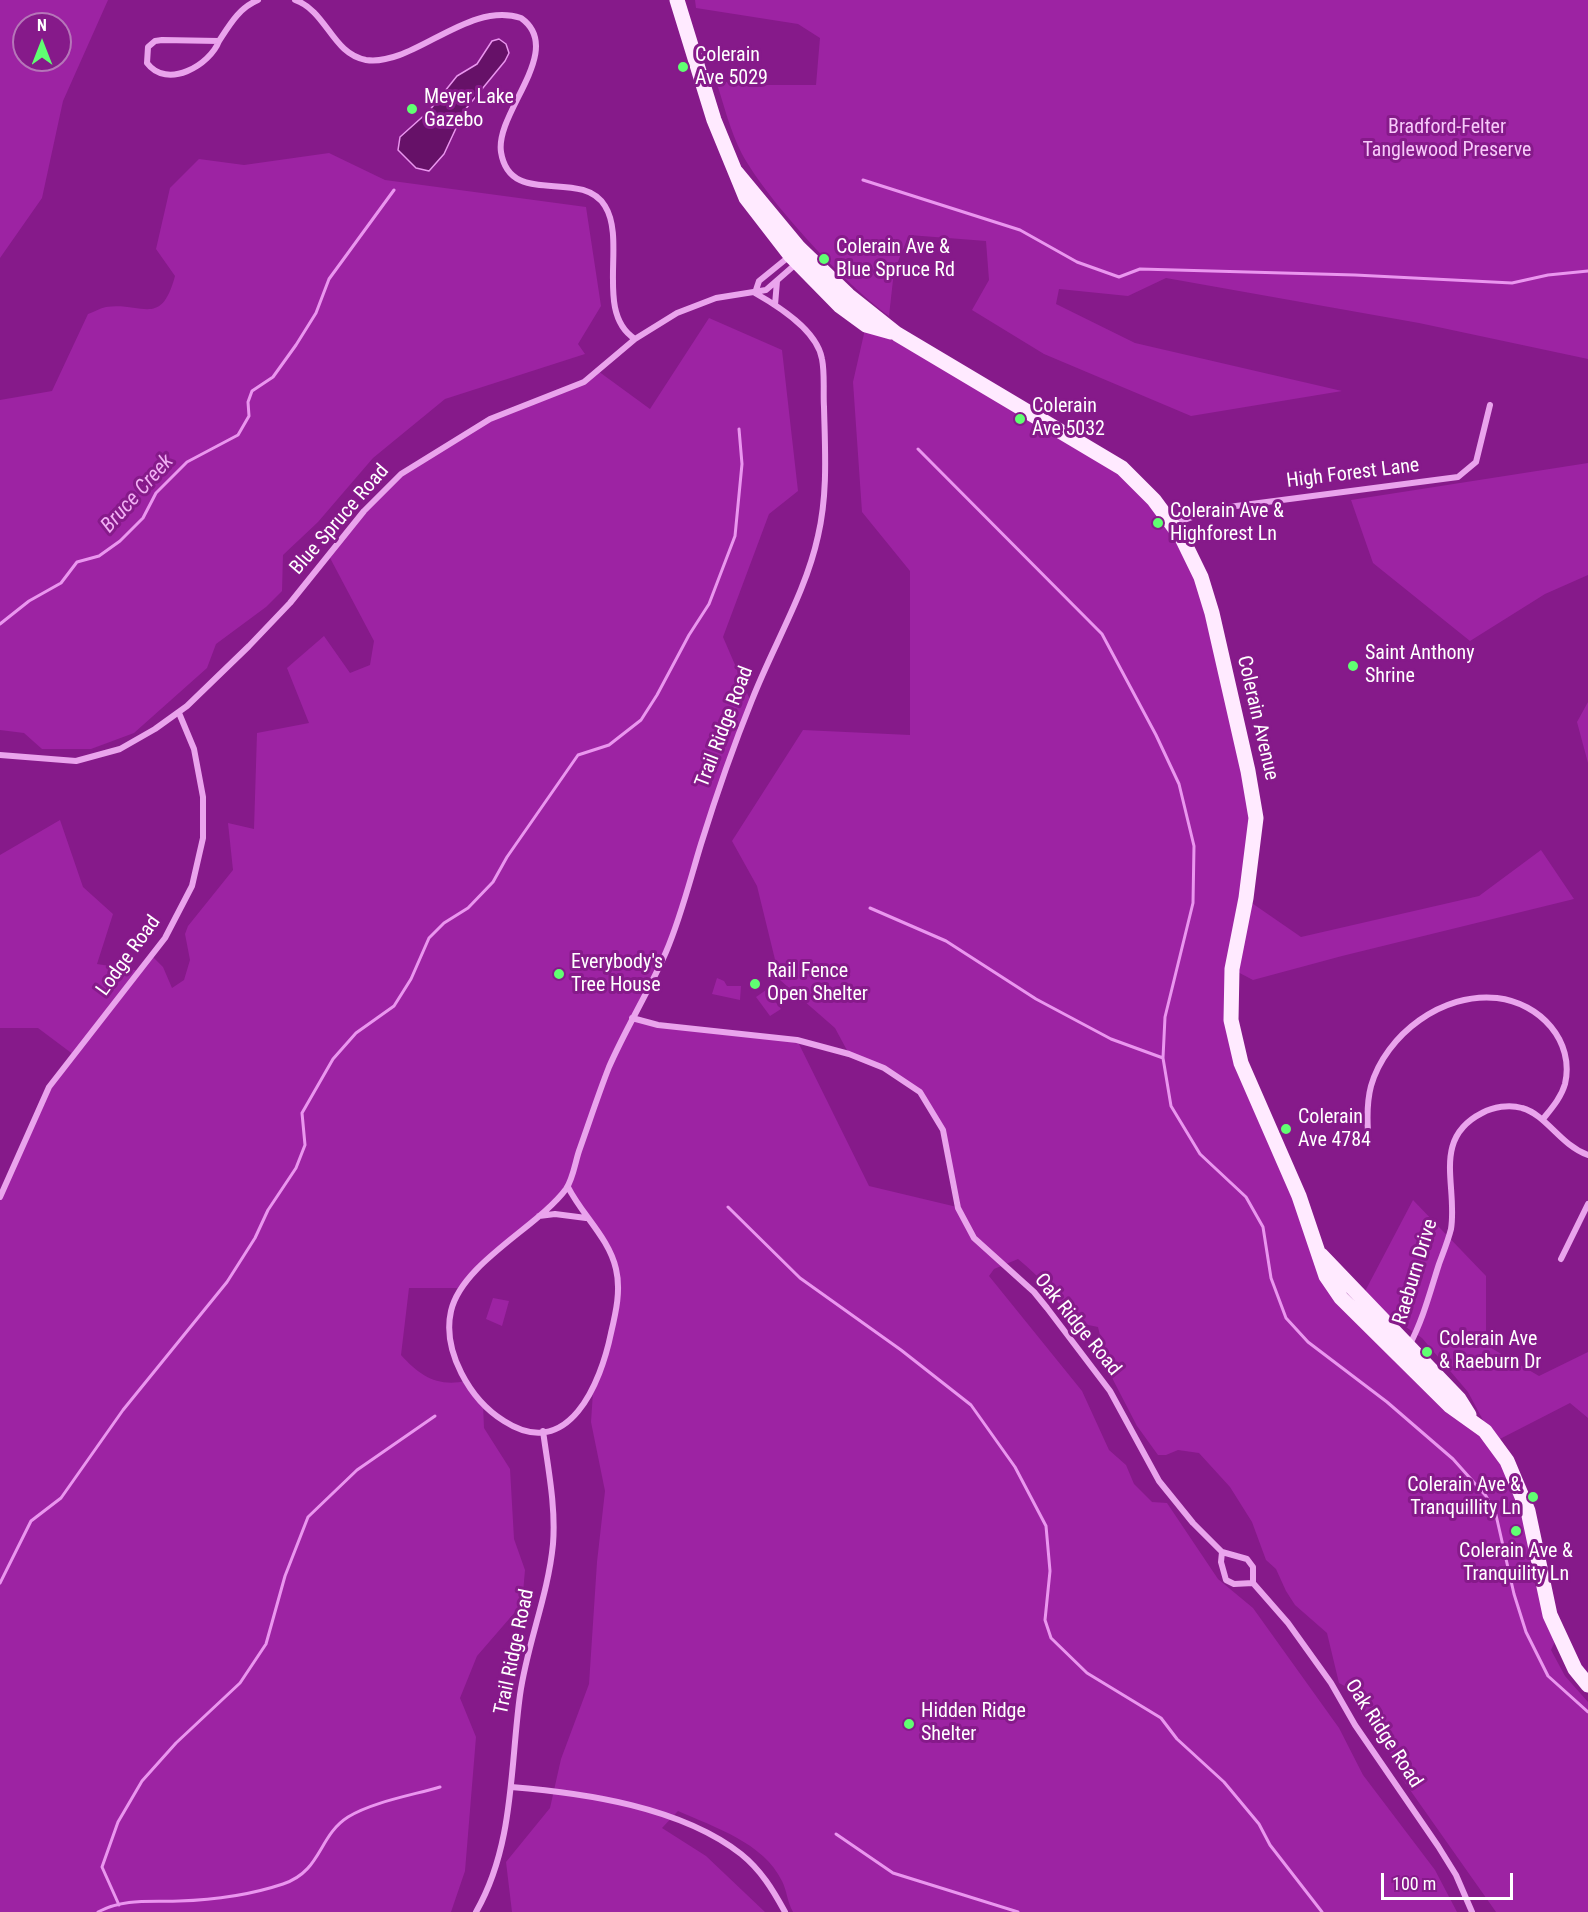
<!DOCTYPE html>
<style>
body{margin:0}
#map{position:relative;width:1588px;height:1912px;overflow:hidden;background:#861a8a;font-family:"Roboto Condensed",sans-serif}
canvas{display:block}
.north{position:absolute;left:12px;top:12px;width:60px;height:60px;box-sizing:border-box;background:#861a8a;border:2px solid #b676b9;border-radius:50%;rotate:0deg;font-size:16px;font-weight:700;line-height:24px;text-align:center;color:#fff}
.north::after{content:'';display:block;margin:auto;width:21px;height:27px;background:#60ff72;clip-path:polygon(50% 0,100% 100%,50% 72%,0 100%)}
.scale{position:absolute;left:1381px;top:1873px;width:132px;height:27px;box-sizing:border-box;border:3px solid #fff;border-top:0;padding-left:8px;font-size:18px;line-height:21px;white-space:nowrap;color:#fff;-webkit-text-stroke:4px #861a8a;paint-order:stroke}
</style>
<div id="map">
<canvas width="1588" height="1912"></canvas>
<div class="north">N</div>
<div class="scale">100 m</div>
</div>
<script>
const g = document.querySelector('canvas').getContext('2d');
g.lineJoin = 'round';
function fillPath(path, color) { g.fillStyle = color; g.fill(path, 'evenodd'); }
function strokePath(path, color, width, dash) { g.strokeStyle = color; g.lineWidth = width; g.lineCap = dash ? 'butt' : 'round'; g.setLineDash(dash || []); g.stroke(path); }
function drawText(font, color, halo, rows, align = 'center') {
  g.font = font + ' "Roboto Condensed",sans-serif'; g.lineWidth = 6; g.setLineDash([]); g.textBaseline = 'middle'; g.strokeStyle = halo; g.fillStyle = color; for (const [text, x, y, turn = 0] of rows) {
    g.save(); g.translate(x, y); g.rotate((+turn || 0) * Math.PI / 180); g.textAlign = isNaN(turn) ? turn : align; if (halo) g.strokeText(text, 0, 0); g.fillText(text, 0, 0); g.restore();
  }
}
fillPath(new Path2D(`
 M0 0H108L63 101 42 198 0 258ZM24 24H60V60H24Z
 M695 0H1588V359L1419 323 1166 278 1128 296 1059 289 1056 304 1135 343 1342 391 1191 416 1044 354 972 310 989 280 986 241 909 235 894 271 889 316C844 283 769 203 742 154 730 131 724 105 716 81L755 85H816L820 38 798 24 696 8Z
 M329 153 385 180 586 207 601 306 578 344 585 354 445 399 373 458 318 522 283 555 282 591 266 607 216 644 207 668 134 733 91 749H42L24 733 0 730V400L52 391 88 314C94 312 100 308 106 307 143 302 161 328 175 276L156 249 170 188 199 159 244 165Z
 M709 318 782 350 798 491 769 514 723 637 751 702 676 926 633 1018 643 1021 797 1040 869 1186 957 1207 939 1119 909 1083 849 1054 835 1028 780 980 757 886 732 841 803 730 910 735V571L862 512 853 382 866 325 1122 468 1189 554 1253 800 1246 899 1301 937 1479 896 1541 850 1574 899 1342 956 1253 980 1232 969 1231 1020 1326 1276 1493 1439 1468 1392 1422 1338 1362 1297 1413 1200 1486 1276V1345L1539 1376 1588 1352V1418L1570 1403 1494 1442 1507 1461 1558 1635 1551 1650 1565 1676 1588 1702V1912H1496L1403 1780 1398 1764 1365 1718 1350 1689 1339 1683 1327 1633 1295 1605 1286 1591 1276 1569 1266 1560 1252 1522 1230 1487 1199 1453 1178 1450 1166 1455H1158L1137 1426 1108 1370 1098 1327 1069 1321C1056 1295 1041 1278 1018 1259L994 1269 989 1276 1082 1391 1109 1450 1126 1465 1134 1484 1152 1502 1167 1503 1218 1579 1253 1608 1339 1728 1363 1775 1435 1870 1457 1912H793C787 1901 787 1891 782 1881 764 1843 714 1827 678 1811L662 1828 706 1856 765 1912H512L506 1862 550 1808 561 1759 589 1684 597 1562 605 1491 591 1422 593 1392 600 1376 618 1290 611 1251 568 1187 505 1244 462 1288H409L401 1355C420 1376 437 1387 466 1381L483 1404 484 1428 510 1469 514 1539 525 1570 522 1604 477 1656 460 1698 476 1737 465 1871 451 1912H0V1197L40 1100 74 1055 38 1028H0V855L60 820 83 887 113 914 97 964 141 971 152 956 163 967 172 988 184 980 190 960 185 934 188 926 233 870 228 823 254 829 257 733 309 723 287 668 324 636 350 673 370 665 374 641 329 556 389 484 490 419 545 399 598 371 650 409Z
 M1588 463V575L1545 594 1470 641 1373 563 1351 500Z
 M1588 702V763L1577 722Z
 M717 978 724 981 727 986H741L740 1000 712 994Z
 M766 990 781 1009 770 1016 756 997Z
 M493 1298 509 1301 502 1326 486 1319Z`), '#9d23a3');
const water = new Path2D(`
 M499 39 506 44 509 53 505 61 464 111 444 154 429 171 416 168 398 150 400 137 429 111 457 76 477 64 492 41Z`);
fillPath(water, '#661168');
strokePath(water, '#ea96ef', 1.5);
strokePath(new Path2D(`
 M863 180 1020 230 1077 262 1119 277 1140 269 1355 275 1512 283 1548 275 1588 271
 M918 449 1102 634 1156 735 1179 784 1194 846 1193 903 1165 1017 1163 1058 1171 1106 1200 1154 1246 1197 1263 1227 1271 1278 1286 1318 1308 1342 1387 1402 1453 1459 1486 1496 1496 1515 1514 1594 1526 1632 1548 1676 1588 1712
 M0 624 29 601 61 583 77 562 99 556 120 541 143 518 156 493 187 462 238 435 249 416 248 402 252 391 273 377 296 345 316 313 329 279 394 190
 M870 908 946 941 1036 999 1111 1039 1163 1058
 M728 1207 800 1278 901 1350 971 1405 1015 1467 1046 1526 1050 1571 1045 1620 1051 1638 1087 1673 1161 1718 1177 1739 1224 1782 1259 1824 1270 1845 1322 1912
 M0 1583 31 1521 61 1498 123 1410 227 1282 255 1238 268 1210 296 1168 305 1145 302 1113 333 1059 356 1033 394 1006 411 979 429 938 444 923 468 908 493 882 507 857 578 755 609 745 641 720 657 695 689 635 709 604 735 536 742 464 739 429
 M836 1834 893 1873 1018 1912
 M119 1905 102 1867 118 1822 142 1781 176 1743 240 1683 266 1644 285 1576 308 1517 357 1470 435 1416
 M98 1912C124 1898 151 1902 179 1901 213 1900 250 1895 283 1884 322 1871 318 1836 348 1817 372 1802 413 1795 440 1787`), '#ea96ef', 3);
strokePath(new Path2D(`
 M295 0C327 11 332 54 366 60 413 67 468 0 521 18 566 50 495 112 501 152 510 209 581 167 605 206 627 241 594 313 635 339
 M162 40 219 41C210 65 167 90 147 63L148 47 155 41Z
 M219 41C230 24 239 8 258 0
 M755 293 759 281 791 255
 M775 305 777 281
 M1174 524 1213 509 1458 477 1476 462 1490 405
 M0 755 76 761 120 749 155 729 187 706 249 646 290 603 364 511 401 474 490 419 584 382 635 339 677 313 716 298 766 290 797 263
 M632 1018 658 1025 797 1040 849 1054 884 1068 920 1092 943 1130 958 1208 974 1238 1034 1292 1047 1308 1110 1391 1159 1481 1193 1523 1222 1552
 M1368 1132C1367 1116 1367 1101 1371 1086 1386 1034 1443 992 1497 998 1540 1003 1575 1041 1565 1084 1561 1098 1551 1109 1543 1119
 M568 1187C582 1215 609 1238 616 1269 621 1290 616 1312 611 1333 601 1382 569 1463 504 1421 470 1400 442 1351 451 1311 462 1263 538 1227 566 1189 573 1179 575 1163 579 1151 589 1123 598 1095 609 1067 626 1028 649 991 666 952 681 917 690 880 701 844 716 796 733 747 752 700 773 646 806 592 818 536 828 493 825 450 824 407 823 392 825 374 822 359 817 330 778 306 755 293
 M0 1197 49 1087 165 938 192 886 203 838V797L194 749 179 713
 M539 1216 555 1214 586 1218
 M1561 1259 1588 1204
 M1409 1346C1423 1320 1430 1292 1439 1264 1443 1253 1448 1241 1451 1229 1458 1186 1431 1139 1482 1113 1493 1107 1509 1104 1522 1108 1547 1115 1559 1144 1588 1155
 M1253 1583 1234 1584 1226 1580 1221 1562 1222 1552 1247 1559 1253 1567V1583L1288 1623 1331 1683 1355 1725 1438 1846 1456 1875 1472 1912
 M511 1787C585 1793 681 1807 741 1854 761 1870 773 1890 785 1912
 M476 1912C514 1846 510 1768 520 1695 527 1644 548 1596 553 1544 556 1507 548 1468 543 1431`), '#eaa4ed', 6);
strokePath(new Path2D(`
 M677 0 714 120 746 198 790 255 840 306 866 325 891 332
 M736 172 799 248 848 295 897 334 1122 468 1154 500 1182 538 1201 577 1212 613 1248 771 1256 818 1246 898 1232 969 1231 1020 1241 1063 1299 1196 1326 1276 1341 1298 1450 1406 1485 1431 1507 1461 1528 1511 1550 1615 1575 1669 1588 1685
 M1321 1255 1459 1399 1469 1415`), '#ffeaff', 15);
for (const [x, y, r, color] of [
 [683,67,6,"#60ff72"],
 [412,109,6,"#60ff72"],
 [824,259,6,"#60ff72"],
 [1020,419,6,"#60ff72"],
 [1158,523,6,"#60ff72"],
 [1353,666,6,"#60ff72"],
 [559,974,6,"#60ff72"],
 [755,984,6,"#60ff72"],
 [1286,1129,6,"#60ff72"],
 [1427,1352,6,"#60ff72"],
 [1533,1497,6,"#60ff72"],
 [1516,1531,6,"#60ff72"],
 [909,1724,6,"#60ff72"]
]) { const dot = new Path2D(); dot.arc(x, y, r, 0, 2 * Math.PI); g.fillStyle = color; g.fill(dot); strokePath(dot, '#861a8a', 2); }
drawText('20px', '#fff', '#861a8a', [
 ["Colerain",695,56],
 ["Ave 5029",695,79],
 ["Meyer Lake",424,98],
 ["Gazebo",424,121],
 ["Colerain Ave &",836,248],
 ["Blue Spruce Rd",836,271],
 ["Colerain",1032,407],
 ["Ave 5032",1032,430],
 ["Colerain Ave &",1170,512],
 ["Highforest Ln",1170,535],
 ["Saint Anthony",1365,654],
 ["Shrine",1365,677],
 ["Everybody's",571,963],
 ["Tree House",571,986],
 ["Rail Fence",767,972],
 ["Open Shelter",767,995],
 ["Colerain",1298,1118],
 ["Ave 4784",1298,1141],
 ["Colerain Ave",1439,1340],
 ["& Raeburn Dr",1439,1363],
 ["Colerain Ave &",1521,1486,"right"],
 ["Tranquillity Ln",1521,1509,"right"],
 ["Colerain Ave &",1516,1552,"center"],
 ["Tranquility Ln",1516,1575,"center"],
 ["Hidden Ridge",921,1712],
 ["Shelter",921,1735]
], 'left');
drawText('20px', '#f7c9fa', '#861a8a', [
 ["Bradford-Felter",1447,128],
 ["Tanglewood Preserve",1447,151]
]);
drawText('20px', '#fff', '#861a8a', [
 ["High Forest Lane",1353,474,-7],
 ["Blue Spruce Road",340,520,-49],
 ["Colerain Avenue",1257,718,77],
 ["Trail Ridge Road",725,727,-69],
 ["Lodge Road",129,956,-54],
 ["Raeburn Drive",1416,1272,-73],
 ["Oak Ridge Road",1077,1325,51],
 ["Trail Ridge Road",515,1652,-78],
 ["Oak Ridge Road",1383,1734,57]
]);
drawText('italic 21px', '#f1aff4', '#861a8a', [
 ["Bruce Creek",138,494,-48]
]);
</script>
